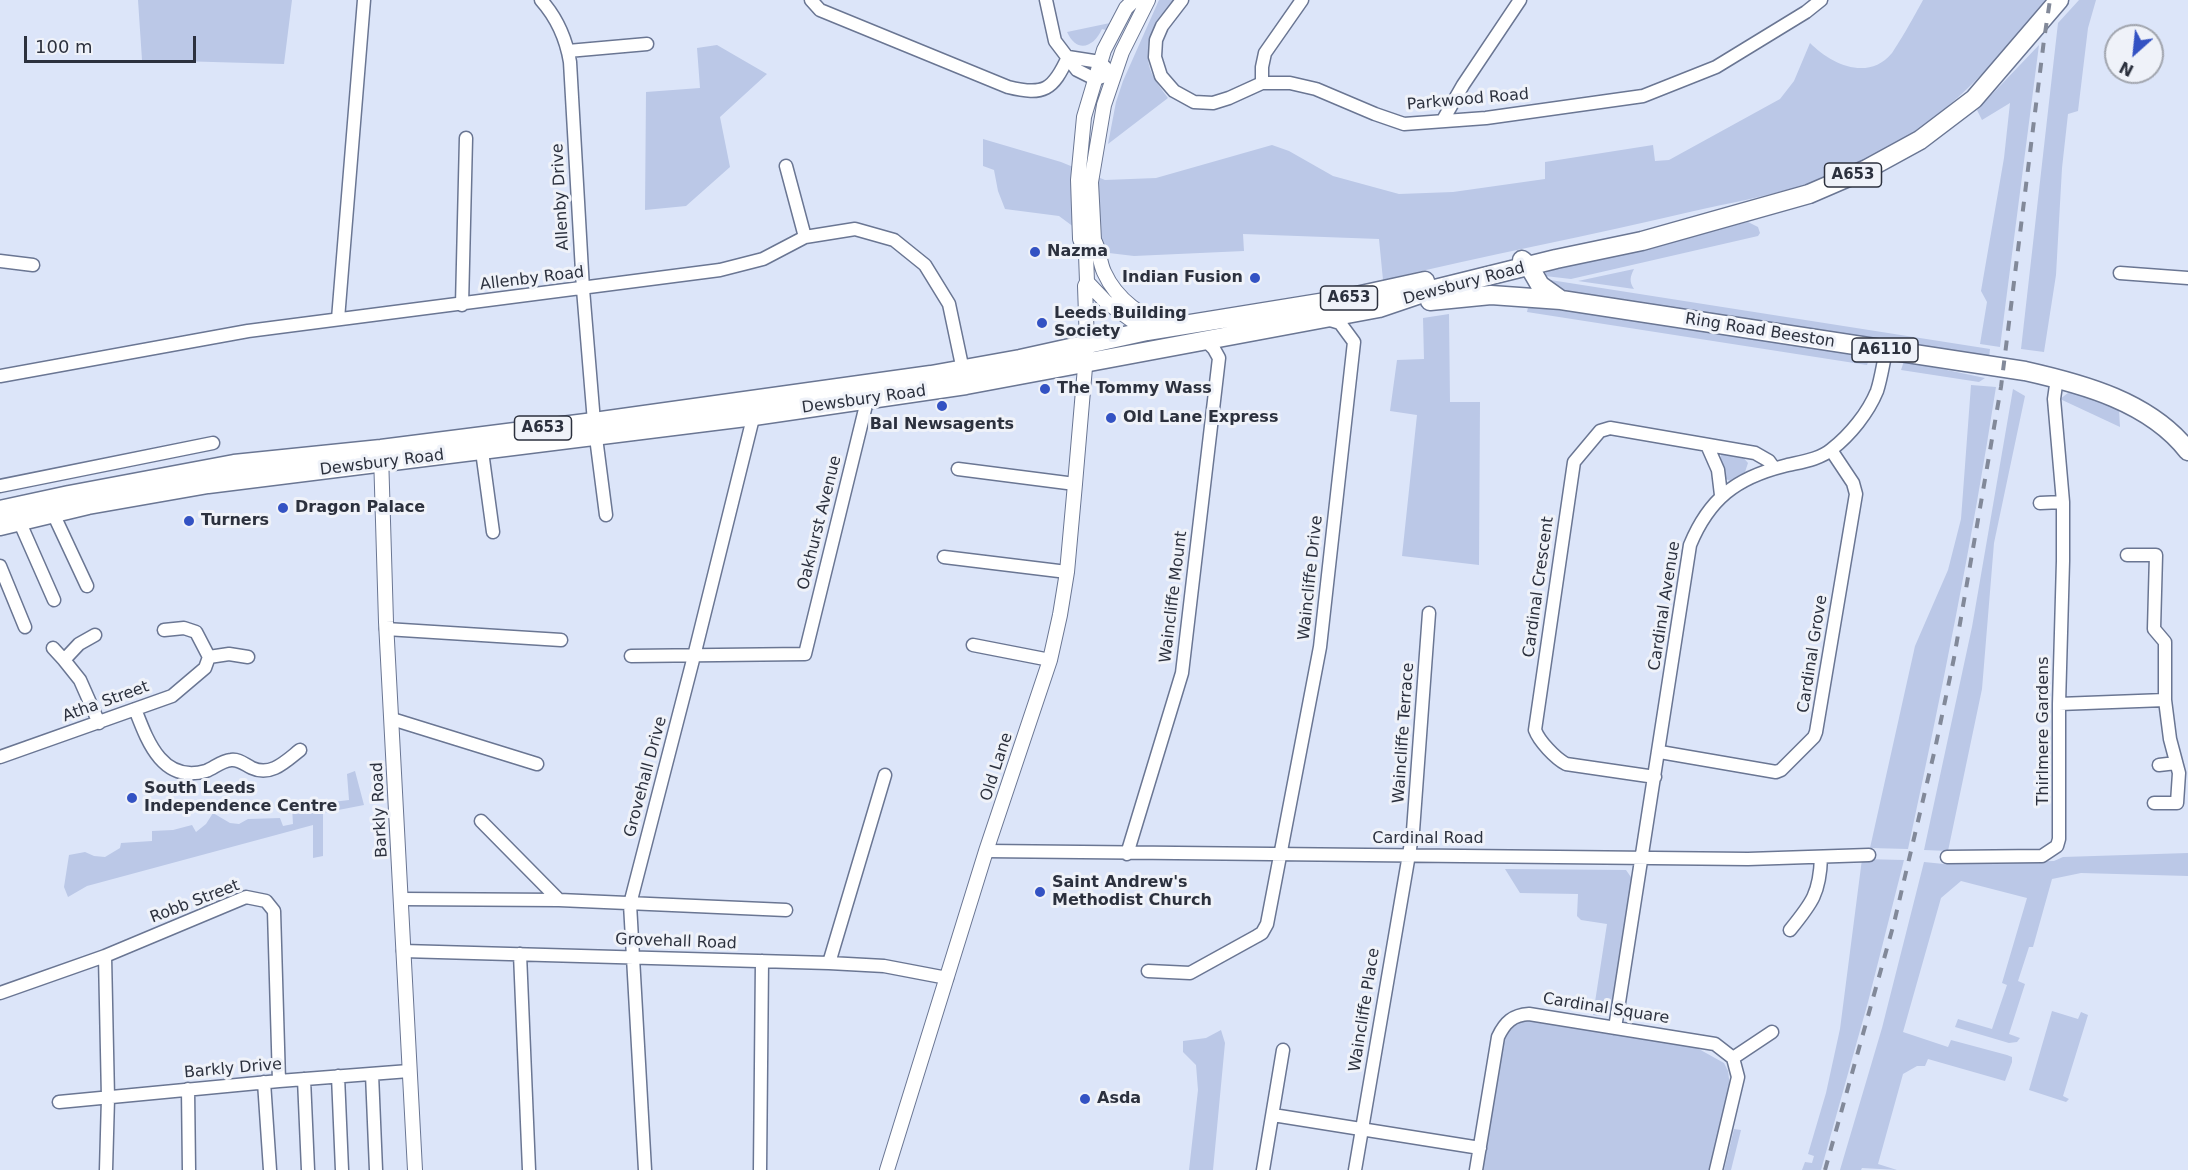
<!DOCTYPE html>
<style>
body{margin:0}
#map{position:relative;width:2188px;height:1170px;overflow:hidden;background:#dce5f9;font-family:"DejaVu Sans",sans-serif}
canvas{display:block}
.north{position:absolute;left:2104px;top:24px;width:60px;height:60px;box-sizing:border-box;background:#eff2f9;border:2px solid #a1a5ae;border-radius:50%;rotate:207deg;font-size:16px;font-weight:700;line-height:24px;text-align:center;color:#2c313e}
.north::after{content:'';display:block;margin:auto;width:21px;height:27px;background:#3352c3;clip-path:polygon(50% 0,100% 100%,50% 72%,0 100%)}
.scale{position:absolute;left:24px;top:36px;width:172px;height:27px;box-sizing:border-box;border:3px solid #2c313e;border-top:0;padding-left:8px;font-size:18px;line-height:21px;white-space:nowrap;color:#2c313e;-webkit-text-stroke:4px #eff2f9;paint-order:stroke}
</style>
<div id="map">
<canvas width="2188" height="1170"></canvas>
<div class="north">N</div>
<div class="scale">100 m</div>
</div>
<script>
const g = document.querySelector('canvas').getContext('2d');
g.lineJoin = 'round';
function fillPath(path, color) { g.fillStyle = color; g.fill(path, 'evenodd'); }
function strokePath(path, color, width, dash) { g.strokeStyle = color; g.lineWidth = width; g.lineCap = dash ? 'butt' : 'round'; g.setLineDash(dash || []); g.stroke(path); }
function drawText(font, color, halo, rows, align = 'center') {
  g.font = font + ' "DejaVu Sans",sans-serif'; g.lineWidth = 6; g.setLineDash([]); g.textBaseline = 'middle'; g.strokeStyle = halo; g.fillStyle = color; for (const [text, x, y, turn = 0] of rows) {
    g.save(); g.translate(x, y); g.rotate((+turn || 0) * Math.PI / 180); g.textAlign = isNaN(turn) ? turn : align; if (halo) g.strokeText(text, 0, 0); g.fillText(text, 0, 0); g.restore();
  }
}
fillPath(new Path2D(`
 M138 0H292L284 64 142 60Z
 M1159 0H1174C1157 21 1140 46 1152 74 1156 82 1162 90 1168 98L1108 144 1116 102 1123 81Z
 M1923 0H2045L2044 4C2003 53 1961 102 1907 137 1876 157 1839 174 1804 185 1768 196 1730 203 1694 211 1590 236 1486 255 1383 280L1379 239 1243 234 1244 251 1134 256 1109 253 1059 216 1005 209 998 191 994 170 983 166V139L1061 162 1105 180 1156 178 1272 145 1289 151 1333 176 1399 194 1453 192 1545 179V162L1653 145 1655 161 1669 160 1780 99 1794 81 1810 43C1831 64 1868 82 1892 53 1901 40 1915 15 1923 0Z
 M2079 0H2096L2088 28 2078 111 2068 114 2062 168 2056 275 2044 352 2021 349 2058 23Z
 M1110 23 1106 30 1102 29C1094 47 1077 54 1067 32Z
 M717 45 767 74 720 117 730 167 686 206 645 210 646 92 700 88 697 48Z
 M2039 45 2000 347 1980 344 1987 302 1981 291 2004 158 2010 103 1982 120 1977 110Z
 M1748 222 1758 227 1760 233 1758 236 1571 279 1545 276 1547 269Z
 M1634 269C1630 277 1629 281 1634 289L1578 281Z
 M1544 279 1990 349 1989 358 1568 294Z
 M1529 303 1870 356 1867 365 1527 312Z
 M1449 314 1450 402H1480L1479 565 1402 556 1417 415 1390 411 1397 360 1424 359 1423 318Z
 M1904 361 1985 378 1979 382 1901 370Z
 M1971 385 1996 387C1972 542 1941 696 1908 849L1870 848 1915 646 1948 570 1961 519Z
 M2013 389 2025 396 1994 543 1982 689 1948 851 1924 850 1972 627Z
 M2076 392 2119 410 2120 427 2060 399 2068 393Z
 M1725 453 1742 456 1748 463 1745 472 1730 481 1726 479 1720 459 1721 455Z
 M355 771 364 805 323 813V856L313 858V825L87 886 68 897 64 887 69 855 85 852 94 856 105 857 120 848 121 843 152 841V831L173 830 192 825 196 832 206 824 213 813 230 823 239 824 248 819 280 818 283 826 293 824 292 807 349 800 347 774Z
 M2188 853V876L2081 873 2052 879 2033 947H2029L2018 981 2025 984 2009 1034 2020 1038 2017 1042 2009 1043 1955 1027 1958 1019 1992 1029 2007 985 2002 983 2027 898 1961 881 1941 898 1903 1032 1948 1047 1951 1040 2007 1055 2012 1057V1062L2005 1081 1928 1059 1925 1066H1917L1903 1074 1878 1164 1897 1170 1862 1168 1861 1170H1840L1882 1028 1924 862 1944 864 2054 861 2063 857Z
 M1862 859 1904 860 1868 1002 1821 1170H1802L1805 1162 1812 1163 1814 1156 1808 1154 1826 1093 1840 1029Z
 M1505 869 1626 870 1633 880 1613 1003C1609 1014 1604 1017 1593 1015L1607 924 1581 920 1577 916 1578 894 1520 893Z
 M2052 1011 2078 1019 2081 1012 2088 1015 2063 1096 2069 1099 2066 1102 2029 1090Z
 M1527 1020 1697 1048 1724 1063 1728 1071 1730 1086 1710 1170H1482L1504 1038 1513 1026Z
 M1221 1030 1225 1043 1213 1170H1189L1198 1090 1196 1065 1183 1052V1041L1206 1038Z
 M1734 1129 1741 1130 1731 1170H1724Z`), '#bbc8e7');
const minor = new Path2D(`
 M541 0C557 18 566 38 570 62L583 289 594 422 606 515
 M811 0 820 10 1008 87C1044 96 1053 90 1068 57
 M1046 0 1055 41 1077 70 1095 79 1113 74
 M1182 0 1162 26 1156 40 1155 57 1161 76 1174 91 1194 102 1213 103 1229 98 1262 83H1290L1316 89 1375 114 1404 124 1486 118 1643 96 1716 67 1806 12 1821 0
 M568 51 647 44
 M1068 57 1100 62 1106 68
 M1262 83V67L1265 53 1302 0
 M1443 120 1463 85 1520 0
 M786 166 805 237
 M0 261 33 265
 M2120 273 2188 278
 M462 305 466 138
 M338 319 364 0
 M0 376 248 331 720 270 763 259 805 237 855 229 894 240 925 265 949 304 964 375
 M481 444 493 532
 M1707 445 1718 470 1721 495
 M958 469 1075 484
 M0 486 213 443
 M2040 503 2063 502
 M51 509 87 586
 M17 516 54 600
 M2127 555H2156L2154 629 2165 642V700L2170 739 2179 773 2177 803H2154
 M944 557 1067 572
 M0 566 25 627
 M386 629 561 640
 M164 630 184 628 196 632 209 657
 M95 635 79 644 64 660 80 680 99 723
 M973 645 1050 660
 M53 648 64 660
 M631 656 805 654 867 401
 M2059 704 2165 700
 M135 709C147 740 162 784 206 771 214 768 221 761 231 760 239 759 244 764 252 768 271 777 286 761 300 750
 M392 719 537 764
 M1660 752 1776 772 1781 770 1814 737 1816 732 1856 494 1853 483 1831 450
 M0 757 172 696 205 668 209 657 229 654 248 657
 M2159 765 2176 763
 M1655 777 1566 764C1555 758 1539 741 1535 730L1574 462 1600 431 1610 428 1755 453 1769 461 1774 468
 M481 821 559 900
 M986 851 1748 859 1869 855
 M1127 854 1182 673 1219 358 1214 349 1206 341
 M1947 857 2042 856 2057 846 2059 839V704L2063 561V502L2054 399 2057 378
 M401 899 559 900 786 910
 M1790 930C1812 903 1820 893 1821 857
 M403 951 829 963 884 966 947 978
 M520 954 529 1170
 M105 956 108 1098 106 1170
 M829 963 885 775
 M1148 971 1190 973 1257 936 1262 933 1267 924 1320 647 1354 342 1340 323 1327 319
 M0 993 105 956 246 897 266 901 274 911 279 1081
 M1615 1028 1690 545C1709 499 1736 478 1784 466 1800 462 1819 460 1832 449 1850 435 1868 413 1877 391 1881 379 1883 364 1886 351
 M1733 1058 1772 1032
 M372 1074 376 1170
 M338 1076 342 1170
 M304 1079 308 1170
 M264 1082 270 1170
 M188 1089 189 1170
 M59 1102 279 1081 409 1071
 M1273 1115 1480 1148
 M645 1170 630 904 694 656 755 410
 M760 1170 762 961
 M1263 1170 1283 1050
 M1355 1170 1413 831 1429 613
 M1476 1170 1498 1037C1505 1022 1513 1015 1529 1014L1715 1044 1733 1058 1738 1077 1716 1170`);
const tertiary = new Path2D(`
 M1094 240C1100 250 1099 261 1104 272 1116 299 1143 320 1173 325
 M1086 254 1094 240 1091 182 1104 105 1122 52 1148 0
 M1087 282 1106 302 1147 331
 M381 454 386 622 415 1170
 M887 1170 986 851 1050 660 1060 615 1067 572 1075 484 1087 344 1085 286 1087 282 1086 254 1080 239 1078 180 1084 117 1104 50 1126 8 1134 0`);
const primary = new Path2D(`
 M1522 260 1529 266 1540 285 1561 300
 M1430 301 1491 295 1561 300 2025 371C2083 384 2150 402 2188 451
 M0 510 69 495 234 464 381 449 594 422 931 375 1020 359 1147 331 1338 300 1425 281
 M0 526 88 505 208 484 754 416 966 385 1379 308 1435 289 1556 259 1642 241 1809 194 1867 169 1920 140 1974 99 2059 0`);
strokePath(minor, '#6a7693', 15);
strokePath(tertiary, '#6a7693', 16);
strokePath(primary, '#6a7693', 21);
strokePath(minor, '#fff', 12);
strokePath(tertiary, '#fff', 14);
strokePath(primary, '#fff', 18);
strokePath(new Path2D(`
 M1825 1170 1894 923 1935 749 1954 658 2001 387 2044 40 2050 0`), '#828999', 4, [10, 10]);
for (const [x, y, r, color] of [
 [1035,252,6,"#3352c3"],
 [1255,278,6,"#3352c3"],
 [1042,323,6,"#3352c3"],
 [1045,389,6,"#3352c3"],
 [942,406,6,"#3352c3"],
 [1111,418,6,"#3352c3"],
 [283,508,6,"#3352c3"],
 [189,521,6,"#3352c3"],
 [132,798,6,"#3352c3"],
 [1040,892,6,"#3352c3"],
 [1085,1099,6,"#3352c3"]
]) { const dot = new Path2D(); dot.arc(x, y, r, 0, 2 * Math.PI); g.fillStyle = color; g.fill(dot); strokePath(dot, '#eff2f9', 2); }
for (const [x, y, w] of [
 [1853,175,57],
 [1349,298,57],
 [1885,350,66],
 [543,428,57]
]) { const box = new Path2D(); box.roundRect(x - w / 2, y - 12, w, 24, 4.5); g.fillStyle = '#eff2f9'; g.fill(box); strokePath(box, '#2c313e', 1.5); }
drawText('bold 15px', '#2c313e', null, [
 ["A653",1853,175],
 ["A653",1349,298],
 ["A6110",1885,350],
 ["A653",543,428]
]);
drawText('16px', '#2c313e', '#eff2f9', [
 ["Parkwood Road",1468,100,-5],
 ["Allenby Drive",561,197,-93],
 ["Allenby Road",532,279,-7],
 ["Dewsbury Road",1464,284,-15],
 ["Ring Road Beeston",1760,331,9],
 ["Dewsbury Road",864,400,-8],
 ["Dewsbury Road",382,463,-7],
 ["Oakhurst Avenue",820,523,-76],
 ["Waincliffe Drive",1311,578,-84],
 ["Cardinal Crescent",1539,587,-82],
 ["Waincliffe Mount",1174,597,-83],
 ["Cardinal Avenue",1665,606,-81],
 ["Cardinal Grove",1813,654,-81],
 ["Atha Street",106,702,-20],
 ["Thirlmere Gardens",2044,731,-90],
 ["Waincliffe Terrace",1404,733,-86],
 ["Old Lane",997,767,-72],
 ["Grovehall Drive",646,777,-75],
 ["Barkly Road",380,810,-93],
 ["Cardinal Road",1428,839],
 ["Robb Street",195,902,-21],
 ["Grovehall Road",676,942,2],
 ["Cardinal Square",1606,1009,9],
 ["Waincliffe Place",1365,1010,-81],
 ["Barkly Drive",233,1069,-5]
]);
drawText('bold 16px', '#2c313e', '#eff2f9', [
 ["Nazma",1047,252],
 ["Indian Fusion",1243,278,"right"],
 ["Leeds Building",1054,314],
 ["Society",1054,332],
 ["The Tommy Wass",1057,389],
 ["Old Lane Express",1123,418],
 ["Bal Newsagents",942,425,"center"],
 ["Dragon Palace",295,508],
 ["Turners",201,521],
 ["South Leeds",144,789],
 ["Independence Centre",144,807],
 ["Saint Andrew's",1052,883],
 ["Methodist Church",1052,901],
 ["Asda",1097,1099]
], 'left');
</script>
